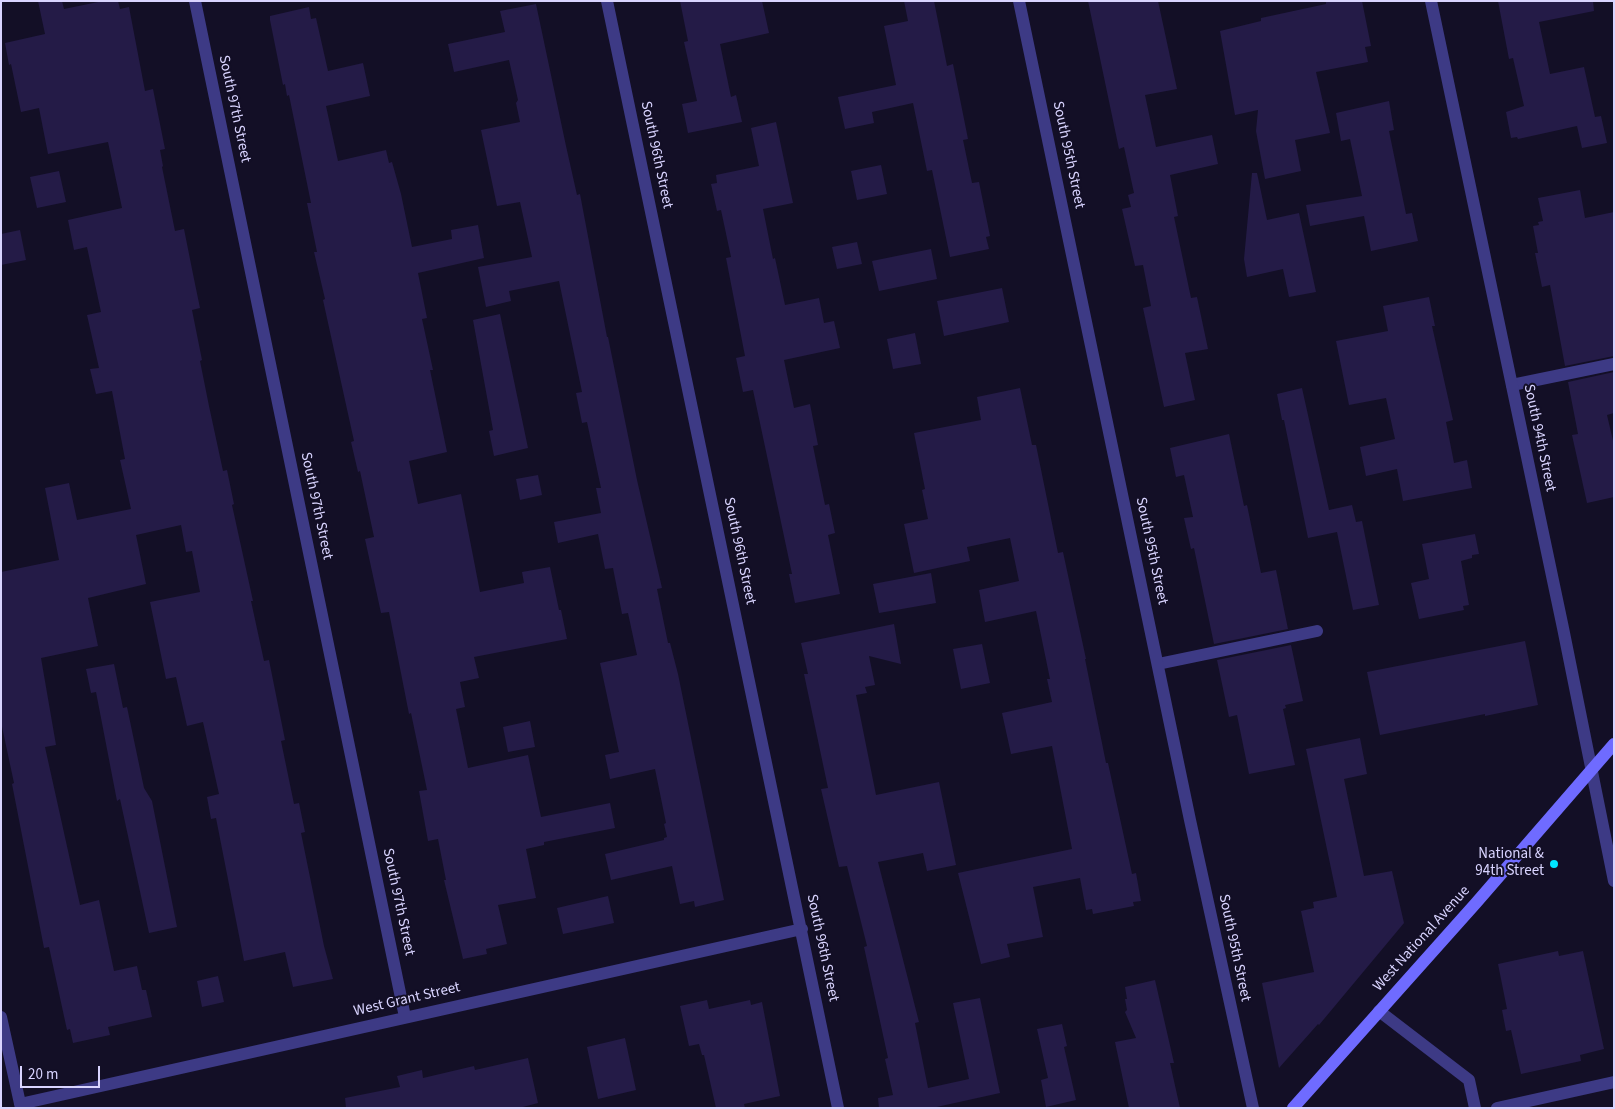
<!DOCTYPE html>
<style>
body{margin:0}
#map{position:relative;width:1615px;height:1109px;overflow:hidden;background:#130f26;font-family:"Source Sans 3",sans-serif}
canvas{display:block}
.frame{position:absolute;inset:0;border:2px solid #d9d4ff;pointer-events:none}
.scale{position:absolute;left:20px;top:1066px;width:80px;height:22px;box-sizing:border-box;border:2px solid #d9d4ff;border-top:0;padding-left:6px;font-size:15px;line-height:18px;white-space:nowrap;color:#d9d4ff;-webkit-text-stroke:4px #130f26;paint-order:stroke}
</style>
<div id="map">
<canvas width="1615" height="1109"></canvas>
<div class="frame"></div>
<div class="scale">20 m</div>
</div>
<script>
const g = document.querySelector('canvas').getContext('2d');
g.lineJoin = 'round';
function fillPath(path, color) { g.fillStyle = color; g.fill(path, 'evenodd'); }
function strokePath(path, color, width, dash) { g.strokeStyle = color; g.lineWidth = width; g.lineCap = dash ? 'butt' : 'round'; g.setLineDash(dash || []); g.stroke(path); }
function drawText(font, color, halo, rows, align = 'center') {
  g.font = font + ' "Source Sans 3",sans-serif'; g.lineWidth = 4; g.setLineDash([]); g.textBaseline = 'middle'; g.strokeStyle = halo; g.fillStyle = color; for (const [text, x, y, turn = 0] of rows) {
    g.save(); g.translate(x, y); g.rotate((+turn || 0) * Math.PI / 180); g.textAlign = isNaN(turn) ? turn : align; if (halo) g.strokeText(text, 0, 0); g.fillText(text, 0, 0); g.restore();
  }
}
fillPath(new Path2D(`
 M38 1H62L64 9 103 1H118L120 9 129 7 145 91 153 89 165 149 160 150 163 166 162 167 175 231 184 229 194 279 200 308 192 310 202 360 200 361 209 406 223 471 227 470 234 504 232 505 253 601H251L264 661 269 660 285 740 281 741 294 804 299 803 305 832 301 833 324 946 333 979 293 987 285 952 244 961 216 818 211 819 207 797 219 794 203 722 187 726 176 677 166 679 150 602 200 592 192 551 186 552 181 525 136 535 146 584 88 598 98 646 41 658 56 745 45 747 80 905 99 900 114 971 137 966 142 990H146L152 1017 108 1027 110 1035 73 1043 70 1029 67 1030 49 947 44 948 12 784 14 783 1 722V572L59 560 45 488 69 483 77 520 131 509 120 460 125 459 112 391 96 394 90 369 99 368 87 315 101 312 87 247 74 250 68 220 122 208 108 142 48 154 39 108 21 112 11 64 9 65 5 43 45 34Z
 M680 1H762L769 33 720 44 731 97 736 95 742 122 688 133 682 104 697 101 684 42 688 41Z
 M904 1H934L947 66 953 64 968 139 963 140 972 183 979 182 990 236 986 237 989 249 950 257 932 170 927 171 913 103 872 112 874 123 845 129 838 97 896 85 884 26 908 21Z
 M1088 1H1158L1177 89 1145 95 1156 147 1212 135 1218 164 1170 175 1178 216 1174 217 1191 298 1197 297 1208 349 1185 353 1195 400 1164 407 1143 308 1151 306 1143 265 1135 266 1122 209 1131 207 1128 195 1134 193 1124 147 1119 149Z
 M1326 1H1362L1371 46 1365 47 1368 62 1316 72 1330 133 1295 140 1301 171 1265 179 1256 131 1258 110 1235 115 1220 31 1261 21V18L1326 4Z
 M1498 1H1593L1594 11 1539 22 1550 74 1584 67 1595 117 1601 116 1607 143 1582 148 1577 126 1518 139 1517 137 1511 138 1506 112 1524 106 1513 58 1509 59Z
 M536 4 566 146 577 195 580 194 607 337H608L637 480 662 588 657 589 668 643H670L678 674 724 900 695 907 694 901 680 904 672 866 611 880 605 854 664 840V838L667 837 664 824 666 823 655 769 610 779 605 755 619 752 600 663 637 655 628 613 622 614 613 568 605 569 598 534 558 543 554 522 601 513 596 488H601L587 422 582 423 576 393 582 392 559 281 509 291 511 301 486 307 478 267 532 257 520 202 497 206 481 130 520 122 516 103 518 100 509 60 454 72 448 44 505 32 500 11Z
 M309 7 311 19 316 18 328 71 363 63 370 96 326 106 338 161 386 150 389 163 392 162 401 194 412 247 452 239 451 230 478 225 484 258 418 273 427 318 422 319 433 370H430L447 452 409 461 418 504 461 494 480 592 524 583 522 572 550 567 559 610H561L567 639 474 657 479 678 460 682 465 707 456 709 468 768 528 755 541 817 610 803 615 828 544 842V845L526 849 536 898 498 905 507 944 486 949 487 954 463 959 444 880H446L438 839 428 841 419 791 427 790 411 713 409 714 389 612 381 613 365 539 374 537 360 471 358 472 351 442 354 441 323 300 325 299 314 252H317L307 203H311L289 95 287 96 285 84 283 85 270 20V16Z
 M1389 101 1394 130 1389 131 1406 214 1412 213 1418 241 1371 251 1364 216 1310 226 1306 205 1362 196 1350 139 1341 141 1336 113Z
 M776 122 793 203 763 209 773 259 775 258 785 305 819 298 824 323 834 321 840 348 784 360 794 408 810 404 818 445 813 446 825 505 829 504 835 533 828 535 840 594 795 603 789 574H792L753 390 743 392 736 358 745 356 726 258 731 257 721 210 717 211 711 184 717 183 716 175 759 166 751 128Z
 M881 165 887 194 857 200 851 171Z
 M59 171 66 202 37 208 30 177Z
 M1252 173H1257L1267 220 1299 213 1316 292 1289 297 1283 269 1247 277 1244 259Z
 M1580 190 1585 218 1614 212V356L1565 366 1550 285 1542 287 1535 253H1538L1533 226 1539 225 1538 222 1543 221 1538 198Z
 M20 230 26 260 1 265V234Z
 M857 242 862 264 837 269 832 247Z
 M931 249 937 279 879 291 872 261Z
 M1002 288 1009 322 944 336 937 301Z
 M1429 297 1435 326H1432L1453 420 1446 422 1454 463 1467 460 1472 488 1403 501 1397 469 1366 476 1360 447 1395 439 1386 398 1349 405 1336 341 1388 331 1383 306Z
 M500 314 528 448 494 456 489 431 493 430 473 320Z
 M915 333 921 364 893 369 887 339Z
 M1614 372V413L1607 415 1614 445V497L1587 503 1572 435 1578 434 1568 382Z
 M1020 388 1032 445H1036L1058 553 1063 552 1086 659H1085L1106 763H1108L1132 874 1136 873 1141 901 1133 902 1134 906 1093 914 1092 909 1086 910 1080 878 1033 887 1043 937 1007 944 1010 957 981 964 958 873 1072 849 1052 746 1011 754 1002 713 1052 702 1047 679H1050L1036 611 985 622 979 590 1019 581 1010 538 967 547 970 561 914 573 904 524 928 519 922 490 925 489 914 433 981 420 977 397Z
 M1302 388 1329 510 1352 505 1356 522 1362 521 1379 605 1353 610 1337 532 1308 538 1284 420H1282L1277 394Z
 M1229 434 1244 506 1247 505 1261 573 1276 570 1288 629 1214 644 1194 548 1191 549 1184 518 1193 517 1184 475 1176 477 1170 448Z
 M538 475 542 495 520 500 516 479Z
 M1475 534 1479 554 1472 555V558L1461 561 1469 605 1463 606 1464 610 1419 619 1411 583 1429 579 1422 544Z
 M931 573 936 603 879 613 873 584Z
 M894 624 901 664 869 656 875 685 865 687 867 693 856 695 876 795 939 782 956 865 927 871 923 853 878 862 919 1022 915 1023 928 1088 969 1079 953 1003 980 998 1000 1093 932 1108H879L878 1098 893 1095 885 1059 888 1058 864 947 867 946 847 866 839 867 821 789 828 788 804 674H808L801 643Z
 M1525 641 1538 705 1485 716V714L1380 735 1367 672Z
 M982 644 990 683 961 689 953 649Z
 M1291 645 1303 701 1285 705 1286 708 1283 709 1295 765 1249 774 1237 715 1229 717 1217 660Z
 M114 664 123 708 127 707 144 788 152 801 177 927 149 933 120 799 117 801 96 692 91 693 86 669Z
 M530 721 535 747 508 752 503 727Z
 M1360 738 1367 774 1344 779 1364 876 1392 871 1404 923 1319 1025 1318 1024 1279 1068 1262 983 1314 972 1301 911 1314 908 1313 902 1337 897 1306 749Z
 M608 896 614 923 563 934 557 908Z
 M1558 951 1559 956 1583 951 1604 1049 1580 1055 1581 1061 1521 1074 1511 1030 1506 1031 1502 1010 1507 1009 1498 964Z
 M218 976 224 1002 202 1007 197 981Z
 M1155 980 1174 1063H1170L1180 1108H1129L1115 1042 1136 1038 1125 1012 1127 1010 1125 999H1127L1125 987Z
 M707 1000 709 1009 750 1000 751 1005 762 1002 780 1096 744 1104 745 1108H716L704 1055H702L699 1044 689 1046 680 1006Z
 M1062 1024 1067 1046 1064 1047 1076 1100 1046 1107 1041 1080 1048 1078 1037 1029Z
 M625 1038 636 1090 598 1099 587 1047Z
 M528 1058 538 1103 519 1108H346L345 1098 400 1087 397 1076 422 1070 423 1078 474 1066 475 1070Z`), '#241b47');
strokePath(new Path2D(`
 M1512 385 1614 364
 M1158 664 1317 631
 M1379 1011 1469 1080 1475 1108
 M1497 1108 1614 1082`), '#3d3a85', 12);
strokePath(new Path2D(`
 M195 1 405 1017
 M607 1 838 1108
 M1019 1 1190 820 1253 1108
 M1431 1 1563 628 1614 881
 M1 1017 21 1108
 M20 1104 802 929`), '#3d3a85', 12);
strokePath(new Path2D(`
 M1293 1108 1476 903 1614 744`), '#6f6bff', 12);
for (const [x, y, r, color] of [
 [1554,864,5,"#00e5ff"]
]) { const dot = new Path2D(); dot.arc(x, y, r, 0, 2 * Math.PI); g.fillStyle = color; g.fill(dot); strokePath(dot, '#130f26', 2); }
drawText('15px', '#d9d4ff', '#130f26', [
 ["South 97th Street",234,109,78],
 ["South 96th Street",656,155,78],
 ["South 95th Street",1068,155,78],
 ["South 94th Street",1539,438,78],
 ["South 97th Street",316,506,78],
 ["South 96th Street",739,551,78],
 ["South 95th Street",1151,551,78],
 ["South 97th Street",398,902,78],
 ["West National Avenue",1422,939,-48],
 ["South 96th Street",822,948,78],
 ["South 95th Street",1234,948,78],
 ["West Grant Street",407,1000,-13]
]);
drawText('15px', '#d9d4ff', '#130f26', [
 ["National &",1544,855],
 ["94th Street",1544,872]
], 'right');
</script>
